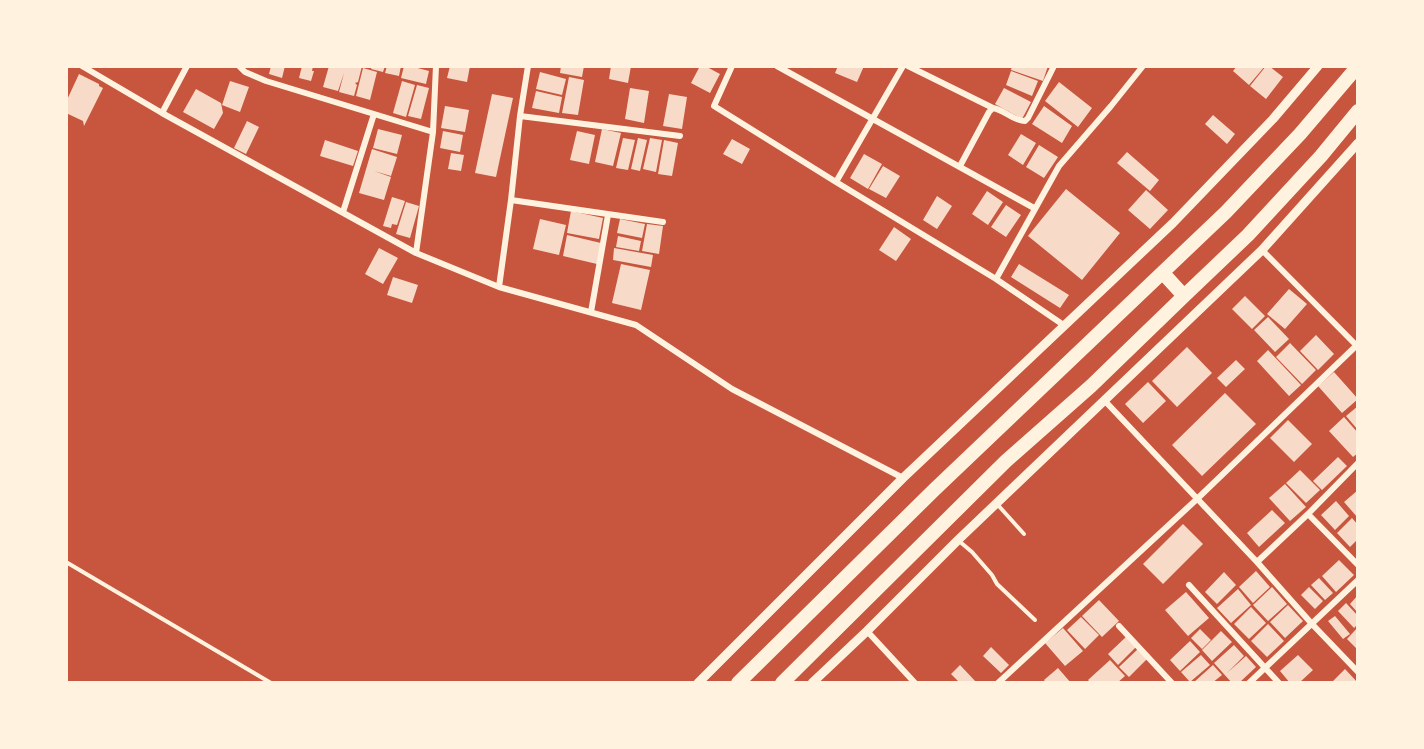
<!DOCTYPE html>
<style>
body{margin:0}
#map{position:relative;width:1424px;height:749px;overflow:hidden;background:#c8553d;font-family:"IBM Plex Sans",sans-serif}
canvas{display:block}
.frame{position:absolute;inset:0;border:68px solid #fff3e0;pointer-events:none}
</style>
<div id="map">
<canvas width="1424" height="749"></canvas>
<div class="frame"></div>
</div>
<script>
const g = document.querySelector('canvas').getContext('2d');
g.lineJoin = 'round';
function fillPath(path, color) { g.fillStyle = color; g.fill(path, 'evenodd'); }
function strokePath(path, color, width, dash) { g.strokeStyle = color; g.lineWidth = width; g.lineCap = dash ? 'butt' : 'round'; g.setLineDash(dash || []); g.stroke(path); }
fillPath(new Path2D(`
 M271 66H285L282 78 269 74Z
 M302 66H313L312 71H314L311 81 299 78Z
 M329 66H362L358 82 355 83 357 85 354 96 339 92 344 73 338 91 323 87Z
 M372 66H385L383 72 371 69Z
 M387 66H401L399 76 385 73Z
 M404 66H410L429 71 426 84 401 78Z
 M450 66H470L467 82 447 78Z
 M561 66H584L582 77 560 73Z
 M611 66H631L628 83 609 79Z
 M700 66H705L720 74 710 93 691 83Z
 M838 66H864L857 82 835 73Z
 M1012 66H1048L1043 81 1011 70Z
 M1237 66H1265L1249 85 1233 71Z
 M1266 66H1269L1283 77 1266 99 1250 86Z
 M363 68 377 72 370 100 356 96Z
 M1011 71 1038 81 1032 96 1006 85Z
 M540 72 566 79 562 95 536 89Z
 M79 74 99 84V86L103 88 84 126 83 121 66 113V102Z
 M569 77 584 80 578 115 562 113Z
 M230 81 249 87 240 112 222 105Z
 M402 81 415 85 406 117 393 113Z
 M1059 82 1092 108 1078 127 1045 101Z
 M417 85 429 88 421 119 408 116Z
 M630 88 649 91 644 123 625 119Z
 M1004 88 1031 102 1022 119 995 104Z
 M196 89 221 103 223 113 214 129 183 112Z
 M536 91 562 97 559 113 532 108Z
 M492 94 513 98 496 177 475 173Z
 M669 94 687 97 682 129 663 126Z
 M445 106 469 110 465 132 441 128Z
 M1044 106 1072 126 1062 143 1032 124Z
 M1213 115 1235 134 1227 144 1205 124Z
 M247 121 259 127 246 154 234 148Z
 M378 129 402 135 397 154 373 148Z
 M602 129 621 133 613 166 595 162Z
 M443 131 463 135 460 152 440 148Z
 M577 131 595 135 589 164 570 160Z
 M1021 134 1036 143 1023 165 1008 155Z
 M623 138 635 140 628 170 616 168Z
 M638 138 647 140 640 171 631 169Z
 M650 138 662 140 656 172 643 169Z
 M732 139 750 149 742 164 723 154Z
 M325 140 358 151 353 166 320 156Z
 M664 140 678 143 672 176 658 174Z
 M1039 145 1058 157 1044 178 1026 167Z
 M372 149 397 157 391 176 374 171 391 177 384 200 359 193Z
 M1127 152 1159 180 1150 191 1117 163Z
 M451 153 464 155 461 171 448 169Z
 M864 154 882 164 868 189 850 178Z
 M883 166 900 176 886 198 869 189Z
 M1066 189 1120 233 1082 280 1028 236Z
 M1146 190 1168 210 1150 229 1128 210Z
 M987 191 1003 202 988 225 972 214Z
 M937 196 952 206 937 229 923 220Z
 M392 197 405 201 397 225 392 224 391 228 383 226Z
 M406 202 419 206 410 238 396 234Z
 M1006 205 1021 215 1006 237 991 227Z
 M571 211 603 218 599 239 567 233Z
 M540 219 566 225 559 255 533 249Z
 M620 219 645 224 642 238 617 233Z
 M647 224 663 226 659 254 642 251Z
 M894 227 911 239 896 261 879 250Z
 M567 235 601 243 597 264 563 256Z
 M618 236 641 241 639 251 616 247Z
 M379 248 398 258 383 284 365 274Z
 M614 248 653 255 651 267 613 260Z
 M621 264 650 270 641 310 612 303Z
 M1019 264 1069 295 1060 308 1011 277Z
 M393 277 418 285 412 303 387 295Z
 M1289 289 1307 304 1285 329 1267 314Z
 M1245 296 1265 316 1252 329 1232 309Z
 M1268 317 1289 339 1275 352 1254 330Z
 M1316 335 1334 354 1318 370 1300 351Z
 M1290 343 1316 370 1302 384 1276 357Z
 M1187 347 1212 373 1177 407 1152 381Z
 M1268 350 1301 385 1289 396 1257 361Z
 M1236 360 1245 369 1226 387 1217 378Z
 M1334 372 1358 399 1342 413 1318 386Z
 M1148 382 1166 401 1143 423 1125 404Z
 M1225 393 1256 424 1202 476 1172 445Z
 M1358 406V430L1346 416Z
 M1344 417 1358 433V453L1353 457 1329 431Z
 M1288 420 1312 444 1294 462 1270 438Z
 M1338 457 1347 466 1322 490 1313 481Z
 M1300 470 1320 490 1306 503 1286 483Z
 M1285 484 1306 507 1290 521 1269 498Z
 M1358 490V518L1344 502Z
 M1336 501 1349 516 1335 530 1321 515Z
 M1272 510 1285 523 1259 547 1247 533Z
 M1352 518 1358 525V539L1350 547 1337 533Z
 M1183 524 1203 544 1163 584 1143 564Z
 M1339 560 1354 575 1336 592 1322 576Z
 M1256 571 1270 587 1253 603 1239 587Z
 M1224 572 1236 585 1217 604 1205 592Z
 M1319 578 1333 593 1325 600 1311 585Z
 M1272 587 1287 604 1268 621 1253 605Z
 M1309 587 1323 601 1315 609 1301 595Z
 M1238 589 1251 605 1231 623 1217 608Z
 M1186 592 1209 618 1188 636 1165 610Z
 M1358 595V613L1350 604Z
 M1099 600 1119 621 1102 637 1082 616Z
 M1346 603 1358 616V624L1354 628 1338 611Z
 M1288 605 1303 621 1285 638 1270 622Z
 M1251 607 1266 623 1249 639 1234 624Z
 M1335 616 1350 634 1343 639 1328 621Z
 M1081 617 1099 635 1085 649 1067 630Z
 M1268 624 1284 641 1267 657 1251 641Z
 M1358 627V650L1347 639Z
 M1063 628 1083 651 1065 666 1045 643Z
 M1200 629 1211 640 1202 649 1191 638Z
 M1221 631 1232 642 1212 661 1202 650Z
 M1127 636 1137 646 1118 665 1108 654Z
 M1190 641 1200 652 1180 671 1170 660Z
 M1234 645 1244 656 1227 673 1246 656 1256 667 1239 683H1232L1214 663Z
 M991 647 1009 665 1001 673 983 656Z
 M1138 649 1147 659 1129 677 1119 667Z
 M1201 655 1210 665 1190 682 1181 672Z
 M1298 655 1313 670 1299 683H1290L1280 671Z
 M1110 660 1125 676 1117 683H1091L1088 680Z
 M960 665 977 683H960L951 674Z
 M1213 665 1222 675 1212 683H1193Z
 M1058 668 1071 683H1046L1044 680Z
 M1345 669 1358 683H1331Z`), '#f7dbc8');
strokePath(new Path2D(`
 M997 504 1024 534
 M959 541 972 552 992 575 997 584 1035 620
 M66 562 271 683`), '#fff3e0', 4);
strokePath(new Path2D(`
 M82 66 162 113 416 253 499 287 636 325 732 389 903 478
 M239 66 245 72 266 81 433 132
 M732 66 714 106 836 182 996 279 1065 326
 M777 66 1034 208
 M908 66 993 108
 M162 113 187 66
 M520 116 680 136
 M960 166 989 112 993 108C1005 110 1013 121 1025 121L1028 118 1054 66
 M836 182 903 66
 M511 200 663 222
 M343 212 374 114
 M1262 250 1358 347
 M416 253 433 132 436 66
 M996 279 1059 166 1111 106 1143 66
 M499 287 511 200 520 116 528 66
 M591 312 608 215
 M1104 400 1257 562 1312 624 1358 672
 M1308 514 1358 565
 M1257 562 1308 514 1358 463
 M1189 585 1279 683
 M1119 626 1172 683
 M867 631 915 683
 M998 683 1197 499 1358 344
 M1249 683 1358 580`), '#fff3e0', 6);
strokePath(new Path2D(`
 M698 683 903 478 1173 223 1273 119 1318 66
 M812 683 867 631 958 540 1262 250 1358 143`), '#fff3e0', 9);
strokePath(new Path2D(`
 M1163 273 1184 296
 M738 683 934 490 1226 212 1300 134 1358 66
 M782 683 1006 461 1091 386 1184 296 1248 235 1321 156 1358 111`), '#fff3e0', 14);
</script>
